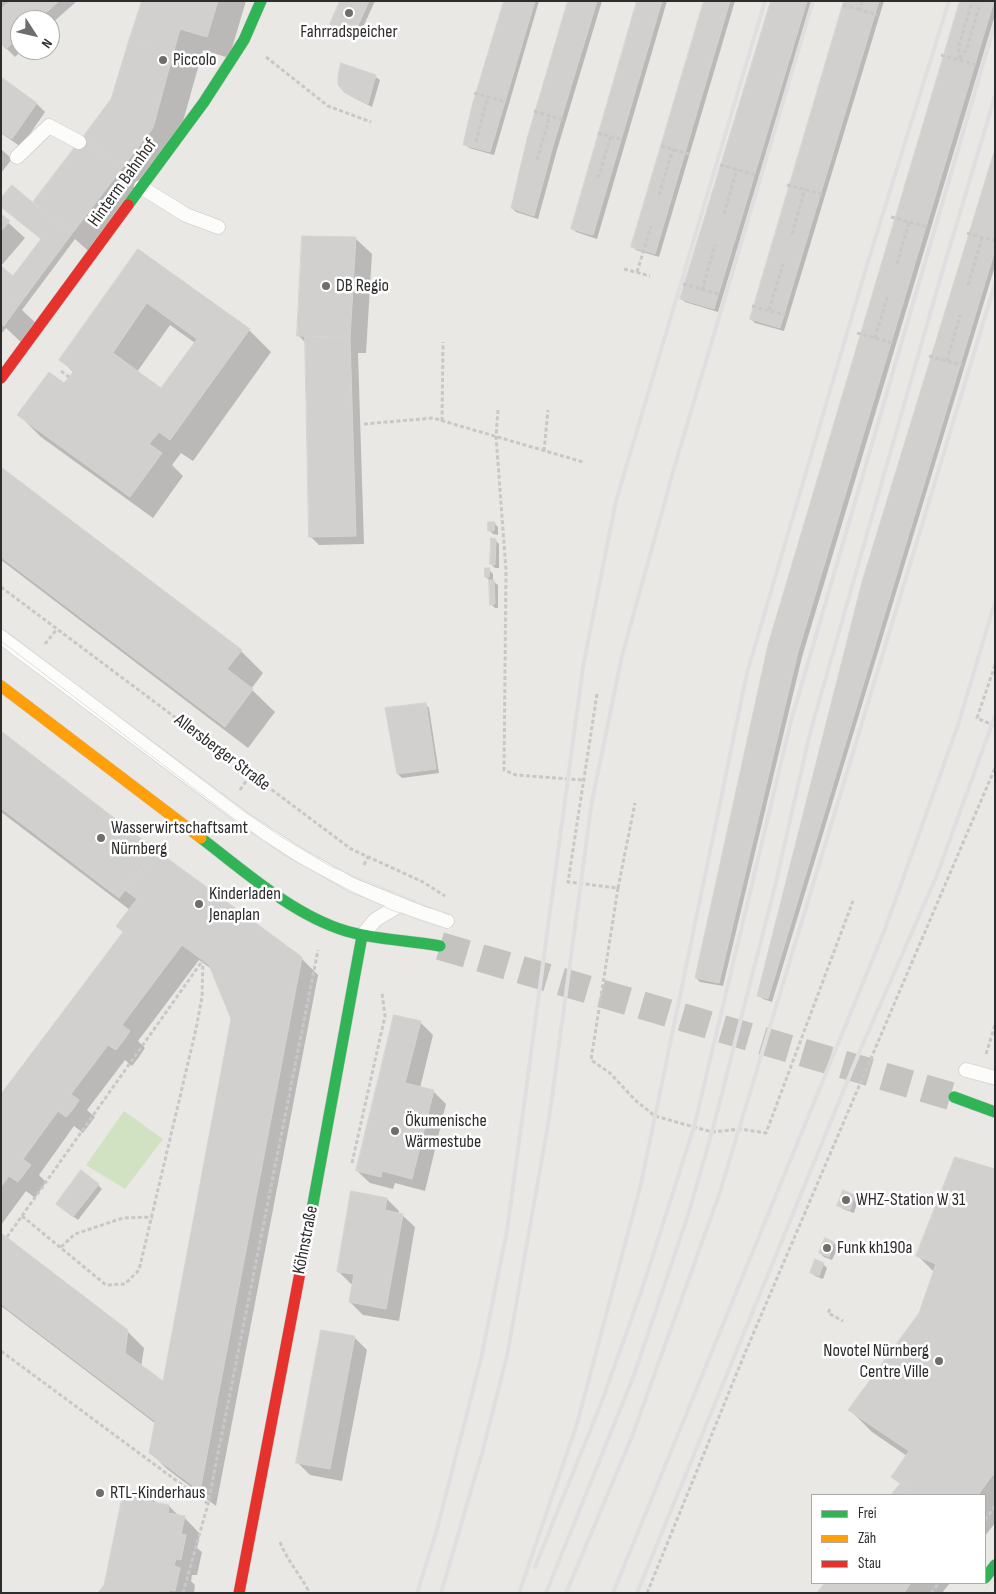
<!DOCTYPE html>
<meta charset="utf-8">
<style>
body{margin:0}
#map{position:relative;width:996px;height:1594px;overflow:hidden;background:#eae8e5;font-family:"Sofia Sans Condensed",sans-serif}
canvas{display:block}
.frame{position:absolute;inset:0;border:2px solid #2d2d2d;pointer-events:none}
.legend{position:absolute;left:811px;top:1494px;width:175px;height:90px;box-sizing:border-box;background:#fff;border:1px solid #ababab;margin:0;padding:6px 9px;list-style:none;font-size:15px;color:#2d2d2d}
.legend li{display:flex;align-items:center;gap:10px;height:25px}
.legend b{width:25px;border:1px solid #ababab}
.north{position:absolute;left:10px;top:10px;width:50px;height:50px;box-sizing:border-box;background:#fff;border:1px solid #ababab;border-radius:50%;rotate:125deg;font-size:14px;font-weight:700;line-height:20px;text-align:center;color:#2d2d2d}
.north::after{content:'';display:block;margin:auto;width:18px;height:22px;background:#6f6e6d;clip-path:polygon(50% 0,100% 100%,50% 72%,0 100%)}
</style>
<div id="map">
<canvas width="996" height="1594"></canvas>
<div class="frame"></div>
<ul class="legend">
<li><b style="height:6px;background:#30b455"></b>Frei</li>
<li><b style="height:6px;background:#ff9f0a"></b>Zäh</li>
<li><b style="height:6px;background:#e5322d"></b>Stau</li>
</ul>
<div class="north">N</div>
</div>
<script>
const g = document.querySelector('canvas').getContext('2d');
g.lineJoin = 'round';
function fillPath(path, color) { g.fillStyle = color; g.fill(path, 'evenodd'); }
function strokePath(path, color, width, dash) { g.strokeStyle = color; g.lineWidth = width; g.lineCap = dash ? 'butt' : 'round'; g.setLineDash(dash || []); g.stroke(path); }
function drawText(font, color, halo, rows, align = 'center') {
  g.font = font + ' "Sofia Sans Condensed",sans-serif'; g.lineWidth = 5; g.setLineDash([]); g.textBaseline = 'middle'; g.strokeStyle = halo; g.fillStyle = color; for (const [text, x, y, turn = 0] of rows) {
    g.save(); g.translate(x, y); g.rotate((+turn || 0) * Math.PI / 180); g.textAlign = isNaN(turn) ? turn : align; if (halo) g.strokeText(text, 0, 0); g.fillText(text, 0, 0); g.restore();
  }
}
fillPath(new Path2D(`
 M124 1111 163 1139 125 1189 86 1165Z`), '#d0e2c1');
fillPath(new Path2D(`
 M1 1H77L50 25V20H20V50H22L15 57 1 43Z
 M143 1H246L229 58 203 50 175 150 94 256 75 239 22 310 41 328 26 347 6 328 1 334V268L13 278 42 239 38 208 113 100Z
 M341 1H375L358 38 335 28 331 24Z
 M505 1H539L494 155 469 148 465 144Z
 M570 1H602L557 150 538 219 516 212 512 208Z
 M639 1H667L597 239 576 232 572 228Z
 M705 1H735L659 257 636 250 633 246Z
 M772 1H812L718 312 685 302 681 299Z
 M846 1H884L784 331 755 323 751 319Z
 M961 1H995V15L802 657 723 986 700 982 696 978Z
 M342 65 376 77 380 80 372 107 350 96 345 92Z
 M1 79 37 104 45 112 21 147 1 133Z
 M1 149 12 159 1 173Z
 M995 153V266L772 1002 763 999 759 995Z
 M1 216 25 238 1 266Z
 M355 238 372 254 366 353H358L364 544 319 545 310 536 306 343 298 335Z
 M139 251 249 330 271 352 193 461 181 453 172 465 183 476 153 518 41 437 19 415 65 385 74 373 61 360ZM170 325 195 343 162 390 137 372Z
 M1 469 241 651 263 673 251 689 275 712 248 748 1 560Z
 M494 523 498 527V535L493 534 489 530Z
 M495 540 499 544V568H495L491 564Z
 M489 570 493 574V581L498 585V608H495L491 604 490 581 486 577Z
 M425 704 429 708 439 773 402 778 398 774Z
 M1 732 155 851 301 958 318 975 216 1506 167 1469 150 1452 156 1424 1 1306V1235L127 1331 144 1348 141 1367 163 1384 232 1019 213 970 199 960 138 1041 145 1048 139 1057 132 1066 125 1060 87 1110 95 1117 83 1133 74 1126 39 1175 46 1182 35 1198 26 1191 1 1225V1097L124 932 130 910 1 812Z
 M420 1022 433 1035 420 1088 434 1092 446 1104 425 1191 395 1183 393 1189 370 1183 357 1171Z
 M995 1170V1523L985 1536V1495H893L901 1484 893 1476 907 1456 872 1432 850 1410 920 1313 934 1272 918 1256Z
 M98 1185 102 1189 78 1220 57 1204Z
 M854 1196 858 1200 854 1213 843 1209 839 1205Z
 M387 1199 399 1211V1214L402 1215 415 1227 399 1321 363 1315 350 1302 353 1284H351L338 1271Z
 M825 1240 834 1243 838 1247 832 1260 824 1257 820 1253Z
 M823 1264 827 1268 823 1279 815 1276 811 1272Z
 M354 1337 367 1350 342 1481 310 1475 298 1463Z
 M149 1495 158 1504 169 1506 179 1516 184 1517 200 1534 197 1548 202 1552 197 1575H192L191 1581 195 1585 194 1593H100L105 1586Z
 M827 1583H950L942 1593H819Z`), '#0003');
const building = new Path2D(`
 M10 1H59L38 20H20V36L6 49 1 44V9Z
 M142 1H218L207 37 180 29 173 54 129 41Z
 M340 1H369L354 35 330 24Z
 M504 1H535L490 152 463 145 472 106Z
 M568 1H597L553 146 534 216 511 208 527 139Z
 M637 1H662L593 235 571 229Z
 M704 1H730L655 254 631 247Z
 M771 1H807L714 309 680 299Z
 M844 1H879L780 328 750 319Z
 M960 1H994L798 652 719 983 695 978 768 645Z
 M129 41 173 54 153 128 123 167 82 138 111 99Z
 M341 63 376 75 368 104 345 93 338 85V76Z
 M1 77 37 103 12 139 1 132Z
 M82 138 123 167 71 235 33 202Z
 M995 149V250L768 999 757 996 862 582Z
 M12 185 71 235 19 305 1 289V266L13 276 41 239 1 207V198Z
 M1 214 10 221 1 231Z
 M302 236 356 237 350 338 297 336Z
 M138 249 250 329 170 440 159 432 149 444 162 453 130 497 17 415 49 372 64 383 74 371 59 360ZM147 303 197 339 161 388 113 353Z
 M1 289 19 305 4 326 1 324Z
 M305 336 350 338 356 536 309 537Z
 M1 467 242 650 227 669 253 689 225 727 1 557Z
 M488 522H495L494 531H488Z
 M491 538 496 539 495 565 490 564Z
 M485 568H490L489 577H485Z
 M489 580H494L495 604 490 605Z
 M426 703 436 769 397 774 385 708Z
 M1 731 156 850 119 898 1 808Z
 M156 850 302 957 200 1491 149 1453 155 1421 1 1304V1233L128 1330 125 1353 163 1381 231 1019 209 965 182 945 122 1025 130 1031 123 1041 116 1050 108 1045 71 1094 79 1100 74 1108 66 1117 58 1111 23 1159 31 1165 18 1182 9 1176 1 1187V1094L123 932 116 926 137 899 125 890Z
 M394 1015 421 1021 405 1083 434 1090 412 1179 382 1171 381 1177 356 1171Z
 M955 1157 995 1169V1472L978 1495H917L891 1477 909 1451 848 1410 919 1313 936 1264 916 1256Z
 M81 1170 99 1184 73 1217 56 1204Z
 M843 1190 855 1195 850 1210 837 1206Z
 M351 1191 387 1198 385 1210 403 1214 386 1309 349 1302 354 1274 337 1272Z
 M825 1238 834 1242 829 1257 819 1253Z
 M815 1259 824 1263 819 1276 810 1273Z
 M321 1330 355 1336 330 1469 296 1463Z
 M901 1483 917 1495H891Z
 M124 1489 150 1493 148 1501 169 1505 168 1513 185 1516 181 1534 186 1535 181 1560 176 1559 174 1566 180 1568 175 1591 170 1590 169 1593H98L104 1585Z
 M825 1583H911L904 1593H817Z`);
fillPath(building, '#d2d0ce');
strokePath(building, '#d5d3d1', 1);
strokePath(new Path2D(`
 M440 946 954 1097`), '#c4c3c0', 28, [28, 14]);
const lane = new Path2D(`
 M17 157 49 126 79 142
 M141 187 186 215 218 227
 M1 637 244 819 296 853 352 885 424 914 447 921
 M362 936 375 920 400 905
 M966 1070 995 1078`);
const fast = new Path2D(`
 M128 205 204 102 244 40 261 1
 M201 838C244 871 293 915 346 931 376 940 409 940 440 946
 M954 1097 995 1112
 M310 1220 362 936
 M985 1578 995 1565`);
const slow = new Path2D(`
 M1 686 201 838`);
const jam = new Path2D(`
 M1 378 128 205
 M239 1593 310 1220`);
strokePath(lane, '#c7c6c7', 15);
strokePath(fast, '#c7c6c7', 12);
strokePath(slow, '#c7c6c7', 12);
strokePath(jam, '#c7c6c7', 12);
strokePath(new Path2D(`
 M862 1 860 10 877 15
 M843 5 860 10
 M971 5 959 45V60L967 48 979 7
 M941 55 977 65
 M266 57 328 106 371 122
 M474 93 506 102
 M534 111 563 120
 M598 133 623 140
 M476 142 488 96
 M661 146 689 154
 M537 160 550 115
 M720 165 756 175
 M598 178 611 136
 M787 185 822 194
 M659 195 673 149
 M724 214 737 169
 M891 217 928 227
 M967 233 995 241
 M792 234 805 189
 M897 264 909 222
 M624 269 650 276
 M637 272 651 226
 M683 284 719 294
 M968 285 982 238
 M702 290 715 245
 M752 306 786 315
 M769 310 783 264
 M857 333 893 343
 M875 338 888 295
 M929 356 962 365
 M947 361 960 315
 M61 371 69 377
 M498 410 496 436 506 570 504 770 516 775 583 780
 M442 421 443 342
 M364 424 433 418 583 462
 M544 451 548 410
 M1 587 351 849 423 882 445 896
 M45 644 57 629
 M995 665 977 718 995 726
 M597 694 568 882 618 888 635 803
 M240 790 251 774
 M364 865 368 857
 M618 888 591 1060 610 1073 635 1100 655 1116 712 1132 740 1129 766 1133 853 901
 M986 1054 995 1025
 M352 1163 385 1016 382 993
 M22 1216 106 1285 125 1284 139 1270 196 1029 202 997 203 960
 M7 1237 203 960
 M61 1247 75 1234 123 1218 153 1217
 M830 1309 828 1313 843 1321
 M1 1351 208 1504
 M985 1520 995 1506
 M280 1542C287 1560 299 1573 308 1590L306 1593
 M183 1593 208 1504 318 950
 M647 1593 745 1353 995 768
 M931 1593 939 1583`), '#c8c8c8', 3, [4, 2.5]);
strokePath(lane, '#fcfcfb', 14);
strokePath(fast, '#30b455', 11);
strokePath(slow, '#ff9f0a', 11);
strokePath(jam, '#e5322d', 11);
strokePath(new Path2D(`
 M1 627 242 810 280 836 330 866 449 915
 M1 641 225 812 283 855 349 890 391 910 445 928
 M969 1063 995 1070
 M964 1077 995 1085
 M983 1593 995 1577`), '#dfdfe0', 1);
strokePath(new Path2D(`
 M535 1567 602 1401 641 1292 694 1127 791 721 995 23
 M417 1593 436 1533 481 1359 507 1231 583 667 616 501 765 1
 M441 1593 482 1453 507 1356 549 1119 592 801 622 656 673 472 813 1
 M519 1593 577 1424 641 1184 747 673 867 265 949 1
 M546 1593 634 1375 689 1212 712 1132 775 886 810 733 938 286 995 96
 M566 1593 633 1434 719 1195 995 284
 M613 1593 885 929 958 725 995 602
 M637 1593 859 1053 937 875 995 716`), '#dfdfe0', 4);
for (const [x, y, r, color] of [
 [349,13,5,"#6f6e6d"],
 [163,60,5,"#6f6e6d"],
 [326,286,5,"#6f6e6d"],
 [101,838,5,"#6f6e6d"],
 [199,904,5,"#6f6e6d"],
 [395,1131,5,"#6f6e6d"],
 [846,1200,5,"#6f6e6d"],
 [827,1248,5,"#6f6e6d"],
 [939,1361,5,"#6f6e6d"],
 [100,1493,5,"#6f6e6d"]
]) { const dot = new Path2D(); dot.arc(x, y, r, 0, 2 * Math.PI); g.fillStyle = color; g.fill(dot); strokePath(dot, '#fff', 2); }
drawText('18px', '#2d2d2d', '#fff', [
 ["Fahrradspeicher",349,32,"center"],
 ["Piccolo",173,60],
 ["DB Regio",336,286],
 ["Wasserwirtschaftsamt",111,828],
 ["Nürnberg",111,849],
 ["Kinderladen",209,894],
 ["Jenaplan",209,915],
 ["Ökumenische",405,1121],
 ["Wärmestube",405,1142],
 ["WHZ-Station W 31",856,1200],
 ["Funk kh190a",837,1248],
 ["Novotel Nürnberg",929,1351,"right"],
 ["Centre Ville",929,1372,"right"],
 ["RTL-Kinderhaus",110,1493]
], 'left');
drawText('18px', '#2d2d2d', '#fff', [
 ["Hinterm Bahnhof",123,183,-54],
 ["Allersberger Straße",222,753,37],
 ["Köhnstraße",306,1240,-79]
]);
</script>
